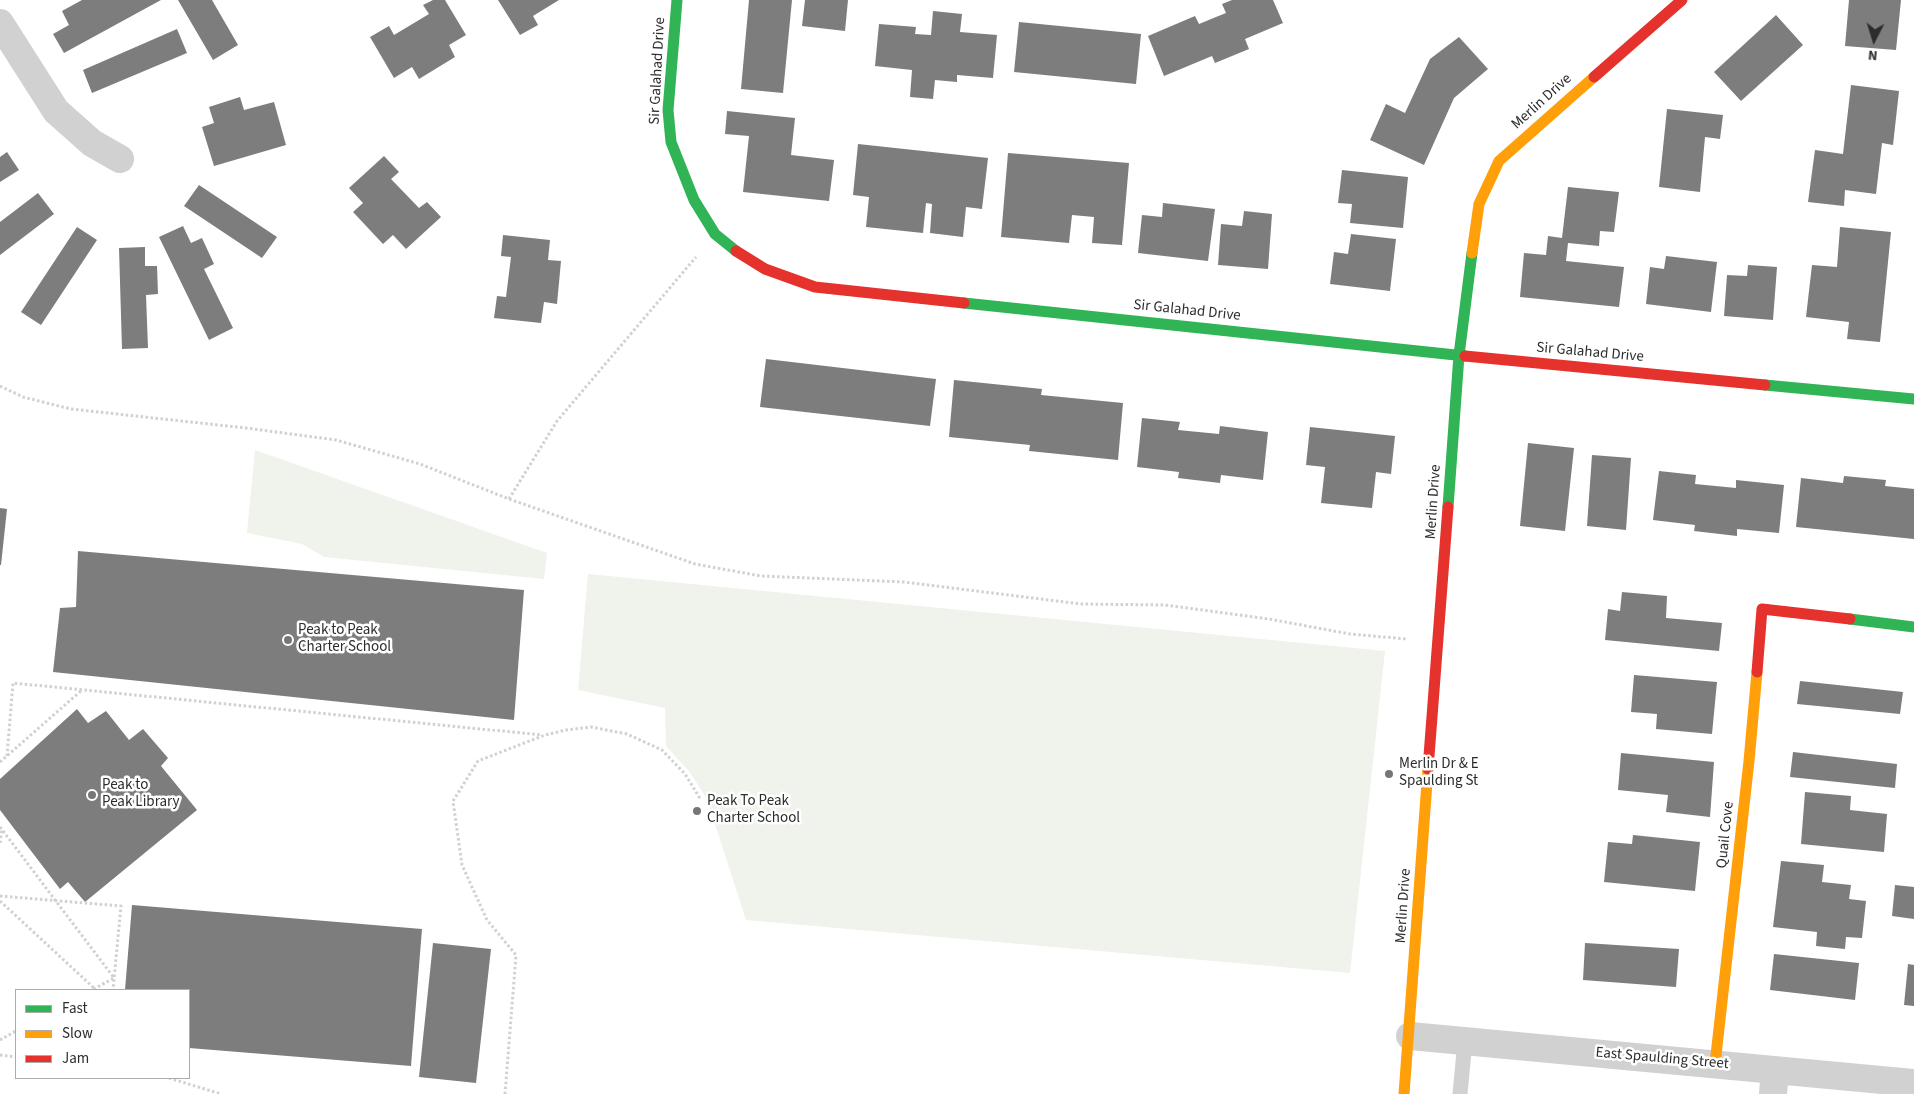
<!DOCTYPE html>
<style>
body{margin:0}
#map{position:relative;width:1914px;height:1094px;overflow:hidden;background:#fff;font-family:"Source Sans 3",sans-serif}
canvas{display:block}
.legend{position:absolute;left:15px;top:989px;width:175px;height:90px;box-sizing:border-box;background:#fff;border:1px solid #ababab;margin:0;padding:6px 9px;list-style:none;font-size:15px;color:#2c2c2c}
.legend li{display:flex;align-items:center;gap:10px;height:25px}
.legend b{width:25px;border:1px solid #ababab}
.north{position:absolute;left:1849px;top:15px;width:50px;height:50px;-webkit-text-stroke:4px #fff;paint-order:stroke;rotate:185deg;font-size:14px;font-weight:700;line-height:20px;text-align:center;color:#2c2c2c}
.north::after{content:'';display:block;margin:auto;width:18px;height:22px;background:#2c2c2c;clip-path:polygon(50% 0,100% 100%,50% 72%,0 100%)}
</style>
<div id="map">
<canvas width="1914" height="1094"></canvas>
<ul class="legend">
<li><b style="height:6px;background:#30b455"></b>Fast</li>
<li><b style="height:6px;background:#ff9f0a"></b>Slow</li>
<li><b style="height:6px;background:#e5322d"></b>Jam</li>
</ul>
<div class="north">N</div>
</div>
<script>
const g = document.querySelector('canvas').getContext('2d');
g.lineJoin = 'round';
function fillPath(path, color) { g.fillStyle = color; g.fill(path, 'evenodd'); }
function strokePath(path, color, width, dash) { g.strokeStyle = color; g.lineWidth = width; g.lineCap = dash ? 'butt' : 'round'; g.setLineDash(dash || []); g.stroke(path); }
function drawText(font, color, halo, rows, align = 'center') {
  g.font = font + ' "Source Sans 3",sans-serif'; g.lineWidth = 5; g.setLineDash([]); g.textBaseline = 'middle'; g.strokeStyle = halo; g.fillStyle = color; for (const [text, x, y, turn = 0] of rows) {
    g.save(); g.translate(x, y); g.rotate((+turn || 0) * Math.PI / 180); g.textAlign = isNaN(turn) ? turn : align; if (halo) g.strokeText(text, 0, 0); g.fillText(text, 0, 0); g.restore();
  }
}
fillPath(new Path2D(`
 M255 450 547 553 544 579 324 557 302 544 247 533Z
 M588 574 1385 651 1350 973 746 920 707 799 689 771 666 746 665 708 578 690Z`), '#eff3eb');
fillPath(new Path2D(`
 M82 0H161L64 53 53 34 69 25 62 11Z
 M178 0H212L238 45 213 60Z
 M433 0H445L466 35 449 45 455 57 419 79 412 67 394 78 370 37 389 26 394 35 429 14 423 5Z
 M498 0H559L533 16 538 25 520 35Z
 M749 0H792L783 93 741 89Z
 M805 0H848L845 31 802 26Z
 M1232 0H1273L1283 23 1245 39 1249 49 1215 63 1212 56 1164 76 1148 36 1195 16 1199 24 1216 17 1226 13 1222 4Z
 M1849 0H1901L1896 50 1845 46Z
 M933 11 962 14 960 32 997 35 993 78 957 75V82L935 80 933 99 910 97 912 70 875 66 879 24 916 27 915 34 931 35Z
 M1776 15 1803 45 1741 101 1714 72Z
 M1019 22 1141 34 1136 84 1014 72Z
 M177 29 187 53 92 93 83 70Z
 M1459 37 1488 69 1454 98 1424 165 1370 140 1386 104 1405 113 1430 59Z
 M1851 85 1899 91 1893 145 1882 143 1876 194 1845 190 1844 206 1808 202 1815 150 1843 154Z
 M240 97 244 110 274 102 286 145 214 166 202 127 214 123 209 107Z
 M1667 109 1723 115 1720 139 1705 137 1700 192 1659 187Z
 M727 111 795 118 791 155 834 160 829 201 743 192 749 136 725 134Z
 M858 144 988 158 982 209 966 207 963 237 930 233 932 204 926 203 923 233 866 227 869 197 853 195Z
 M7 152 19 170 0 182V157Z
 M1008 153 1129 163 1122 245 1092 243 1094 217 1072 215 1069 243 1001 237Z
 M384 156 399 172 391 179 419 208 427 202 441 217 406 249 393 235 383 244 353 212 363 203 349 188Z
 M1342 170 1408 177 1403 228 1350 223 1352 204 1338 203Z
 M199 185 277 237 262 258 184 206Z
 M1568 187 1619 192 1614 232 1600 231 1599 246 1568 243 1566 261 1624 267 1619 307 1520 297 1524 253 1546 255 1548 236 1562 238Z
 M38 193 54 214 0 255V222Z
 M1163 203 1215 209 1208 261 1138 253 1142 215 1162 217Z
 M1244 211 1272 214 1268 269 1218 265 1221 224 1242 226Z
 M183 226 191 243 202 238 214 264 204 269 233 328 209 340 159 237Z
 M77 227 97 240 41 325 21 312Z
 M1840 227 1891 232 1880 342 1847 339 1849 322 1806 317 1812 265 1837 267Z
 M1351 234 1396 239 1390 291 1330 284 1334 252 1348 254Z
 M503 235 550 240 548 260 561 261 557 304 544 302 541 323 494 318 497 296 506 297 511 257 501 256Z
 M145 247V266H157L158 294 146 295 148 348 122 349 119 248Z
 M1666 256 1717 262 1711 312 1646 304 1650 267 1664 269Z
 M1748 265 1777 267 1773 320 1724 316 1727 275 1747 276Z
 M766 359 936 379 930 426 760 407Z
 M954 380 1042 389 1041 395 1123 403 1118 460 1029 451 1030 445 949 437Z
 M1142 418 1180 422 1178 430 1219 434 1220 426 1268 432 1263 480 1221 475 1220 483 1178 478 1179 472 1137 467Z
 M1310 427 1395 436 1391 474 1376 472 1372 508 1321 503 1325 467 1306 465Z
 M1528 443 1574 448 1565 531 1520 526Z
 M1592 455 1631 458 1626 530 1587 526Z
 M1659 471 1696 475 1695 484 1736 488V480L1784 485 1779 533 1737 529V536L1694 531 1695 525 1653 520Z
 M1844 476 1886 480 1885 486 1914 489V539L1796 527 1801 478 1843 483Z
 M0 508 7 509 1 565H0Z
 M78 551 524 590 514 720 53 672 60 608 76 607Z
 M1622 592 1667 596 1666 618 1722 623 1719 651 1605 640 1608 609 1620 611Z
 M1634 675 1717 682 1712 734 1656 729 1657 714 1631 712Z
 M1800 681 1903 692 1900 714 1797 704Z
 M77 709 88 723 106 711 129 740 143 729 168 758 161 766 197 810 85 902 68 882 60 889 0 810V779Z
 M1793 752 1897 764 1895 788 1790 777Z
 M1621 753 1714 762 1710 817 1666 812 1668 795 1618 790Z
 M1805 792 1851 796 1850 810 1887 814 1884 852 1801 844Z
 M1633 835 1700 842 1695 891 1604 882 1608 842 1632 844Z
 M1781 861 1824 865 1822 882 1851 885 1849 899 1866 901 1862 938 1846 937 1845 949 1816 946 1817 932 1773 927Z
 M1895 885 1914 887V919L1892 916Z
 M132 905 422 929 411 1066 189 1048V990H125Z
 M433 943 491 949 476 1083 419 1077Z
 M1585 943 1679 949 1676 987 1583 980Z
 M1774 954 1859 963 1855 1000 1770 990Z
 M1908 964 1914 965V1006L1904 1005Z`), '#7d7d7d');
strokePath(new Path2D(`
 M0 386 23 397 71 409 246 428 336 440 420 464 509 499 695 564 761 576 904 582 1081 604 1165 605 1269 619 1350 634 1407 639
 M509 499 557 421 696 257
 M7 756 13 683 542 735
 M0 762 82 690
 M0 827 114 978 92 990
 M0 843 2 829
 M0 896 121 906 113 990
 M0 901 95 989
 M0 1040 16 1031
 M0 1055 16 1057
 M169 1078 221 1094
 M505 1094 516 955 487 920 462 865 453 801 478 761 545 735 566 730 591 727 627 734 662 750 685 774 701 800`), '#d1d1d1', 3, [2.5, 2.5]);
strokePath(new Path2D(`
 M1460 1094 1465 1041`), '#d1d1d1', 15);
strokePath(new Path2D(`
 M0 23 56 111 92 143 120 159
 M1410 1036 1914 1083
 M1773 1094 1775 1070`), '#d1d1d1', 28);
strokePath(new Path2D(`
 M677 0 668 110 671 142 694 200 715 234 736 251
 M964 303 1465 356
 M1765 385 1914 399
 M1448 507 1459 355 1472 253
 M1850 619 1914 627`), '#30b455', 11);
strokePath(new Path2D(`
 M1472 253 1479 204 1499 161 1594 77
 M1715 1064 1749 761 1757 672
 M1404 1094 1428 769`), '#ff9f0a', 11);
strokePath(new Path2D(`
 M1594 77 1682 0
 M736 251 765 269 815 287 964 303
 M1465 356 1765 385
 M1757 672 1762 609 1850 619
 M1428 769 1448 507`), '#e5322d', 11);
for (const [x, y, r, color] of [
 [288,640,5,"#767676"],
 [1389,774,5,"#767676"],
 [92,795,5,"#767676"],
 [697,811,5,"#767676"]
]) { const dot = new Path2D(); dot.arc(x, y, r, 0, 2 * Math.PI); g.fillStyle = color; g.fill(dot); strokePath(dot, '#fff', 2); }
drawText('15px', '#2c2c2c', '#fff', [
 ["Sir Galahad Drive",658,71,-87],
 ["Merlin Drive",1542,102,-42],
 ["Sir Galahad Drive",1187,311,6],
 ["Sir Galahad Drive",1590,353,5],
 ["Merlin Drive",1434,502,-86],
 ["Quail Cove",1726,835,-84],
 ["Merlin Drive",1404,906,-86],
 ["East Spaulding Street",1662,1059,5]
]);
drawText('15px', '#2c2c2c', '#fff', [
 ["Peak to Peak",298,631],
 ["Charter School",298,648],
 ["Merlin Dr & E",1399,765],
 ["Spaulding St",1399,782],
 ["Peak to",102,786],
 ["Peak Library",102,803],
 ["Peak To Peak",707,802],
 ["Charter School",707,819]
], 'left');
</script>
